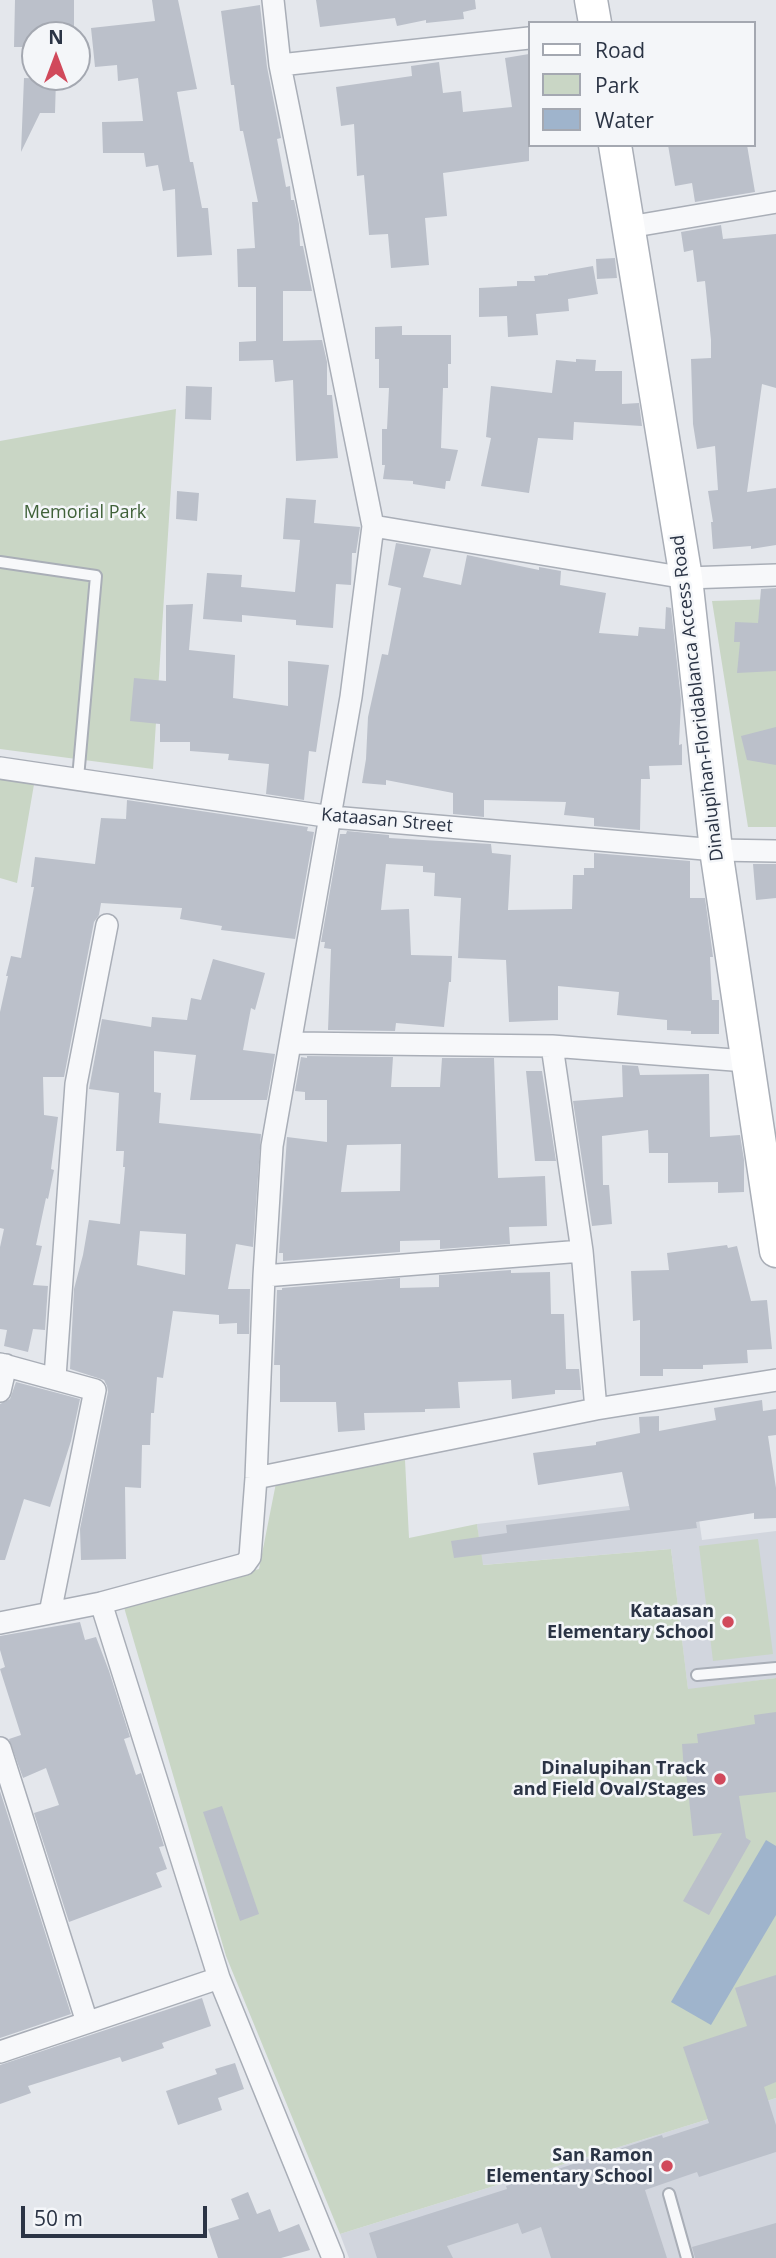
<!DOCTYPE html>
<style>
body{margin:0}
#map{position:relative;width:776px;height:2258px;overflow:hidden;background:#e4e7ec;font-family:"Open Sans",sans-serif}
canvas{display:block}
.legend{position:absolute;left:528px;top:21px;width:228px;height:126px;box-sizing:border-box;background:#f4f6f9;border:2px solid #a4a8b1;margin:0;padding:9px 12px;list-style:none;font-size:21px;color:#2b3445}
.legend li{display:flex;align-items:center;gap:14px;height:35px}
.legend b{width:35px;border:2px solid #a4a8b1}
.north{position:absolute;left:21px;top:21px;width:70px;height:70px;box-sizing:border-box;background:#f4f6f9;border:2px solid #a4a8b1;border-radius:50%;rotate:0deg;font-size:19px;font-weight:700;line-height:28px;text-align:center;color:#2b3445}
.north::after{content:'';display:block;margin:auto;width:24px;height:32px;background:#d1495b;clip-path:polygon(50% 0,100% 100%,50% 72%,0 100%)}
.scale{position:absolute;left:21px;top:2206px;width:186px;height:32px;box-sizing:border-box;border:4px solid #2b3445;border-top:0;padding-left:9px;font-size:21px;line-height:24px;white-space:nowrap;color:#2b3445;-webkit-text-stroke:5px #f4f6f9;paint-order:stroke}
</style>
<div id="map">
<canvas width="776" height="2258"></canvas>
<ul class="legend">
<li><b style="height:9px;background:#fff"></b>Road</li>
<li><b style="height:19px;background:#c9d6c5"></b>Park</li>
<li><b style="height:19px;background:#9fb4cc"></b>Water</li>
</ul>
<div class="north">N</div>
<div class="scale">50 m</div>
</div>
<script>
const g = document.querySelector('canvas').getContext('2d');
g.lineJoin = 'round';
function fillPath(path, color) { g.fillStyle = color; g.fill(path, 'evenodd'); }
function strokePath(path, color, width, dash) { g.strokeStyle = color; g.lineWidth = width; g.lineCap = dash ? 'butt' : 'round'; g.setLineDash(dash || []); g.stroke(path); }
function drawText(font, color, halo, rows, align = 'center') {
  g.font = font + ' "Open Sans",sans-serif'; g.lineWidth = 5; g.setLineDash([]); g.textBaseline = 'middle'; g.strokeStyle = halo; g.fillStyle = color; for (const [text, x, y, turn = 0] of rows) {
    g.save(); g.translate(x, y); g.rotate((+turn || 0) * Math.PI / 180); g.textAlign = isNaN(turn) ? turn : align; if (halo) g.strokeText(text, 0, 0); g.fillText(text, 0, 0); g.restore();
  }
}
fillPath(new Path2D(`
 M696 1498 702 1540 776 1531V1678L688 1690 671 1549 482 1565 477 1524Z
 M776 2098V2258H349L340 2234Z`), '#d2d6de');
fillPath(new Path2D(`
 M176 409 153 769 0 749V441Z
 M776 599V827H748L712 601Z
 M0 762 37 767 17 883 0 878Z
 M405 1460 409 1538 477 1524 483 1565 671 1549 688 1689 776 1678V2098L340 2234 226 1956 123 1604 259 1569 276 1483Z
 M758 1539 773 1654 713 1661 699 1546Z`), '#c9d6c5');
fillPath(new Path2D(`
 M766 1840 776 1846V1915L711 2025 671 2002Z`), '#9fb4cc');
fillPath(new Path2D(`
 M15 0H74V35H35V47H14Z
 M152 0H178L197 89 177 92 190 162H193L202 208H208L212 255 177 257 175 189 163 191 158 165 146 167 144 153H103L102 122 143 121 138 78 118 81 117 65 95 67 91 28 155 21Z
 M316 0H475L476 9 463 12 464 19 426 23V20L397 26 395 18 320 27Z
 M260 5 267 67 281 138 277 139 286 187 290 186 291 200H294L299 224 300 246H303L312 291H283V341L322 340 327 362V395H332L338 458 296 461 293 380 275 382 273 360 239 361V342L256 341V287H238L237 249 255 248 252 202H258L243 131H240L234 85H231L221 11Z
 M529 54V161L443 173 447 216 425 218 429 265 391 268 388 234 369 235 364 175 357 176 354 124 341 126 336 87 412 76 411 66 439 62 443 93 461 91 463 112 512 107 505 58Z
 M24 78 56 79 55 113H40L21 152Z
 M668 145H747L755 192 695 202 692 183 675 186Z
 M721 225 723 239 776 234V388L762 384 747 492 776 488V545L751 549V546L713 549 711 522H713L708 491 718 490 715 446 697 449 693 424 691 359 711 358V340L705 281 697 282 693 250 684 252 681 232Z
 M615 258 617 278 597 279 596 259Z
 M593 266 598 294 568 299 569 311 536 314 538 335 508 337 507 316 479 317V288L517 286V281H535L534 276 548 275V274Z
 M402 326V335H451V364H448V388H443L441 448 458 450 450 481H446L445 489 413 484V481L383 479 385 465H382V429H387L389 388H379V359H375V327Z
 M576 359 596 360 595 371H622V404L639 403 642 426 574 422 573 440 538 438 529 493 481 486 491 438 486 437 491 386 552 393 556 360 576 362Z
 M186 386 212 387 211 420 185 419Z
 M177 491 199 493 197 521 176 519Z
 M286 498 316 500 314 523 360 527 356 553H352L351 585 336 584 333 628 296 625V620L242 615V622L203 619 207 573 242 575 241 587 295 592 300 540 283 539Z
 M396 543 431 549 423 577 461 585 467 555 539 570V567L561 571 560 585 606 593 599 633 638 636 639 627 665 629 666 607 671 608 681 700 679 745 682 744V765L649 766 650 779H641L640 830 594 826V818L564 815 566 802 484 800V817L453 814V793L386 780V785L362 783 366 759 368 717 382 654 388 655 401 588 388 585Z
 M776 588V671L737 673 740 642H734L735 622 758 623 761 589Z
 M193 604 189 650 235 655 233 698 288 706V661L329 665 316 752 309 751 304 800 266 794 269 764 228 760 229 754 190 751V742H160V724L130 721 134 678 166 681V605Z
 M776 727V765L747 760 741 736Z
 M127 800 308 827 307 831 314 832 295 939 221 930 222 926 180 919 182 908 101 903 99 915 94 922 64 1077H43L44 1115 58 1117 51 1169 54 1170 48 1199 46 1198 36 1245 42 1246 33 1285 48 1286 45 1330 33 1329 28 1352 4 1346 7 1330 0 1329V1247L4 1229 0 1228V1012L8 976H6L11 956 21 958 34 887H31L35 857 95 864 101 818 126 819Z
 M347 831 389 835V838L491 844 492 853 511 855 508 910 572 909 573 875H584V868H594V853L690 861V898H705L712 949 713 957H710L712 1000H719V1034H691V1031L667 1030V1020L617 1015 619 992 558 986V1020L509 1022 506 960 458 958 461 898 434 896 435 873 423 872V866L386 864 381 910 409 909 411 955 452 956 451 982H449L444 1027 396 1023 395 1031 328 1030 331 949 324 948 325 942H321L340 834H346Z
 M753 864H776V898L756 900Z
 M213 959 265 973 255 1010 251 1008 243 1050 275 1054 267 1100H190L196 1055 154 1051V1092L161 1093 159 1123 261 1134 253 1247 236 1244 228 1289H250L249 1334H237V1323L219 1324V1315L173 1311 163 1378 157 1377 154 1413H151L150 1445H142L141 1488 125 1487 126 1559 81 1560 80 1529 108 1392 107 1386 104 1380 70 1369 74 1289 83 1255 89 1220 120 1224 125 1167H123L124 1151H116L119 1093 89 1089 102 1019 151 1027 152 1017 187 1020 191 998 201 1000ZM140 1231 186 1234 185 1275 137 1265Z
 M307 1056 393 1057 391 1087H440L442 1058H494L498 1178 545 1176 547 1226 509 1227 510 1244 440 1249V1240L400 1241V1252L283 1261V1253H279L287 1137 327 1142V1100H305V1092L295 1091 301 1057 307 1058ZM401 1144 400 1191 341 1192 347 1145Z
 M622 1065 638 1066 640 1075 709 1074 710 1137 740 1135 744 1160V1192L718 1193V1182L668 1183V1153H649L648 1130 602 1136 603 1185H609L612 1224 592 1226 573 1101 623 1097Z
 M526 1071H542L556 1161H535Z
 M727 1245 728 1248 737 1246 751 1301 767 1300 772 1349 747 1350 748 1363 703 1365V1369H663V1376H640V1320L633 1321 631 1271 669 1270 667 1253Z
 M511 1270V1273L550 1272 551 1314H564L566 1369H579L581 1390H555V1394L512 1399 511 1380 458 1382 460 1408 425 1409V1412L364 1413 365 1430 338 1432 336 1402H280V1365H274L277 1290H282V1288L400 1278V1288L439 1287V1275Z
 M16 1382 80 1399 71 1441 50 1507 24 1499 5 1560H0V1404L10 1399Z
 M762 1400 763 1411 776 1409V1435L768 1436 776 1488V1518L754 1519V1513L696 1522 697 1528 454 1558 451 1541 507 1533 506 1525 630 1510 622 1472 538 1485 533 1453 596 1445V1442L640 1433 639 1417 659 1416V1431L716 1420 714 1408Z
 M80 1622 85 1640 96 1637 109 1671 130 1737 124 1739 136 1775 141 1773 164 1846 159 1847 167 1869 156 1873 162 1887 69 1922 34 1813 59 1805 46 1768 23 1778 9 1739 21 1735 0 1669 5 1667 0 1650V1636Z
 M776 1712V1792L739 1796 746 1838 751 1841 709 1915 683 1901 722 1833 693 1836 686 1771H684L682 1744 698 1743 697 1734 755 1724 754 1715Z
 M0 1791 71 2014 0 2038Z
 M222 1806 259 1914 240 1921 203 1812Z
 M776 1975V2082L764 2087 776 2125V2152L699 2177 697 2172 645 2190 667 2258H551L541 2227 522 2234 518 2223 447 2246 453 2258H377L369 2233 507 2189 506 2186 662 2135 663 2138 709 2123 683 2047 747 2026 735 1988Z
 M202 1998 211 2026 162 2043 164 2048 122 2062 120 2057 28 2086 31 2093 0 2104V2065Z
 M235 2063 244 2089 218 2098 222 2110 178 2125 166 2091 217 2074 215 2069Z
 M248 2192 257 2214 270 2209 279 2232 299 2224 310 2250 281 2258H218L208 2229 239 2219 231 2199Z
 M776 2223V2258H695L692 2247Z`), '#bbc0ca');
const service = new Path2D(`
 M0 562 96 576 78 778
 M697 1675 776 1668
 M669 2194 687 2258`);
const minor = new Path2D(`
 M273 0 280 65 373 526 686 578 776 575
 M280 65 529 38
 M629 227 776 202
 M0 768 332 817 716 850 776 851
 M292 1043 552 1046 746 1061
 M552 1046 582 1251 596 1409
 M264 1276 582 1251
 M0 1364 95 1390 50 1613
 M55 1377 76 1084 107 925
 M0 1391 6 1365
 M256 1478 596 1409 776 1380
 M101 1603 219 1978 333 2258
 M0 1623 101 1603 245 1564 250 1557 256 1478 264 1276 272 1146 351 697 373 526
 M0 1748 87 2022
 M0 2052 219 1978`);
const secondary = new Path2D(`
 M591 0 595 23
 M615 145 686 578 716 850 776 1251`);
strokePath(service, '#a9aeb7', 14);
strokePath(minor, '#a9aeb7', 24);
strokePath(secondary, '#a9aeb7', 35);
strokePath(service, '#f7f8fa', 10);
strokePath(minor, '#f7f8fa', 21);
strokePath(secondary, '#fff', 32);
for (const [x, y, r, color] of [
 [728,1622,7,"#d1495b"],
 [720,1779,7,"#d1495b"],
 [667,2166,7,"#d1495b"]
]) { const dot = new Path2D(); dot.arc(x, y, r, 0, 2 * Math.PI); g.fillStyle = color; g.fill(dot); strokePath(dot, '#f4f6f9', 2.5); }
drawText('18px', '#3f6138', '#f4f6f9', [
 ["Memorial Park",85,513]
]);
drawText('18px', '#2b3445', '#f4f6f9', [
 ["Dinalupihan-Floridablanca Access Road",698,698,-97],
 ["Kataasan Street",387,821,5]
]);
drawText('bold 18px', '#2b3445', '#f4f6f9', [
 ["Kataasan",714,1612],
 ["Elementary School",714,1633],
 ["Dinalupihan Track",706,1769],
 ["and Field Oval/Stages",706,1790],
 ["San Ramon",653,2156],
 ["Elementary School",653,2177]
], 'right');
</script>
